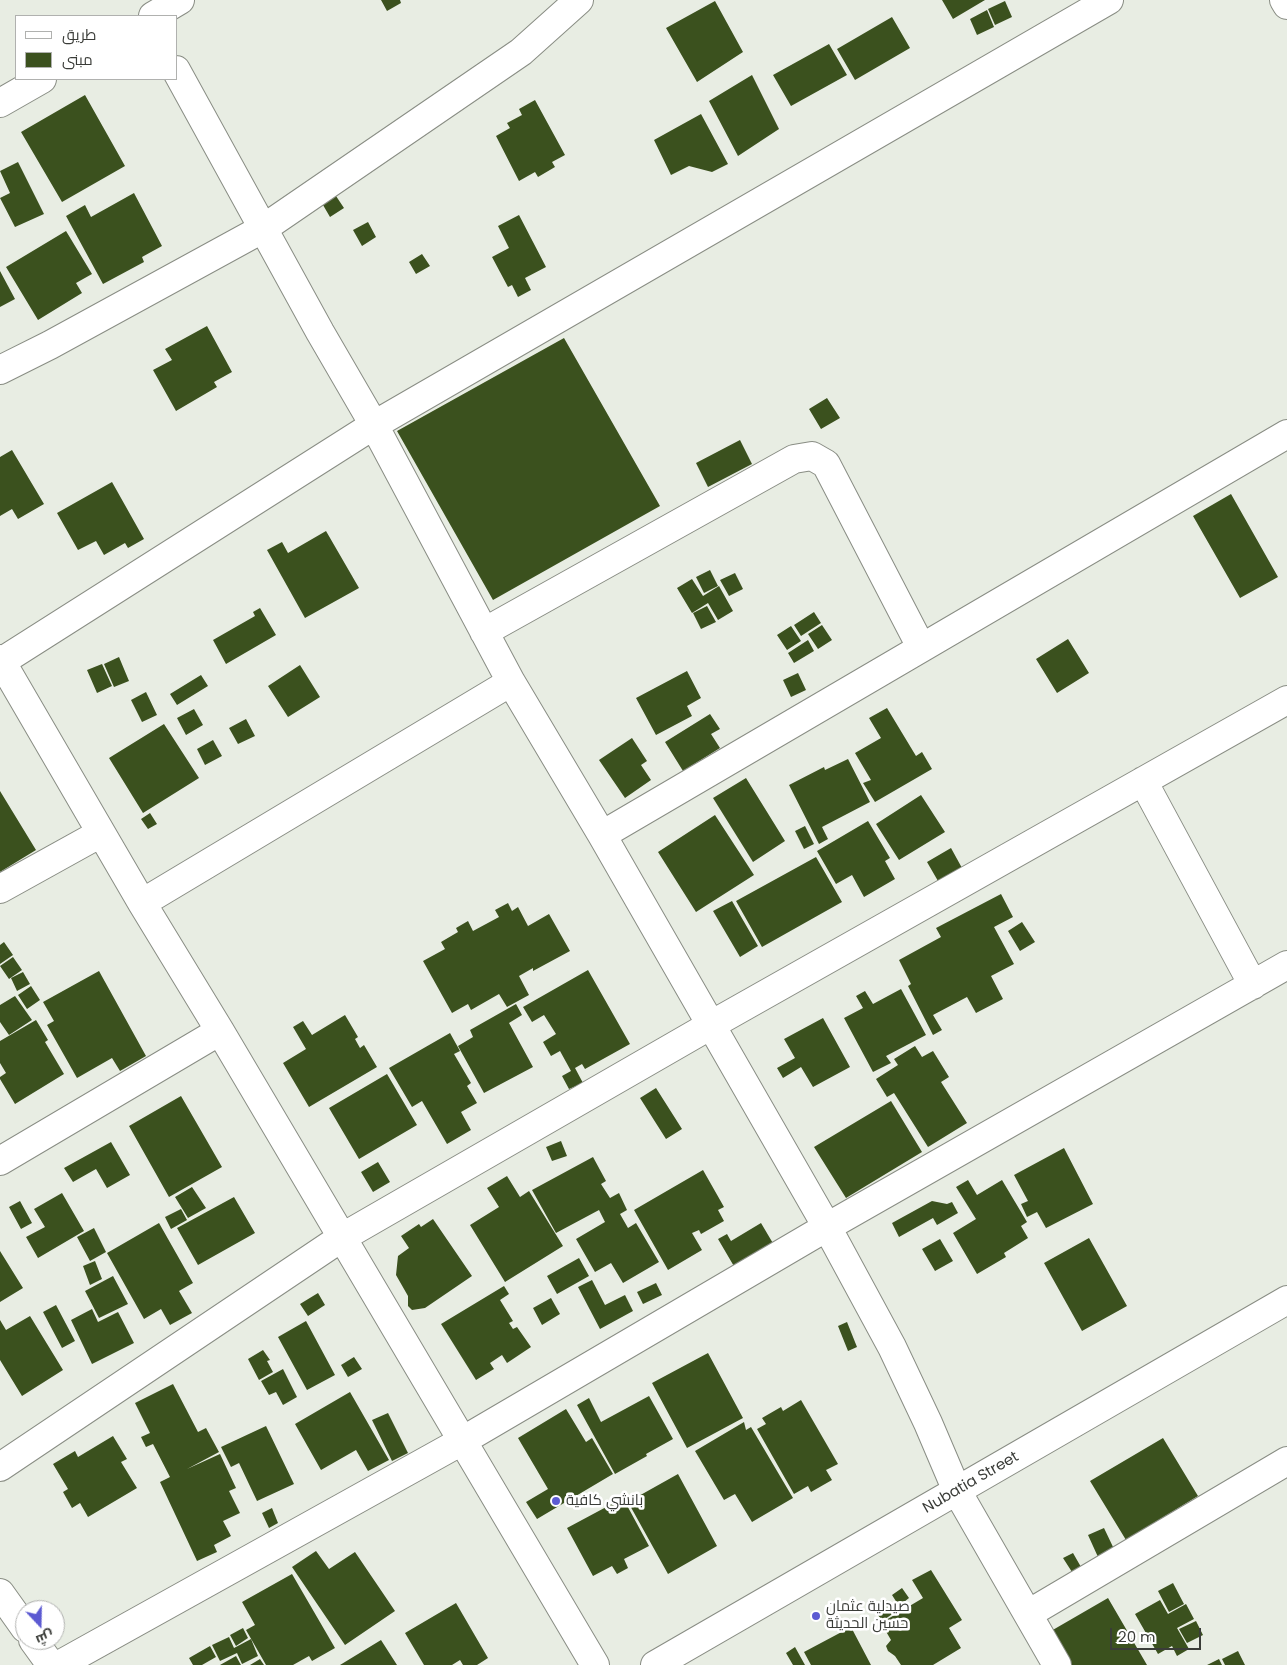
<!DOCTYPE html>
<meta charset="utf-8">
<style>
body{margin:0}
#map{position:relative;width:1287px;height:1665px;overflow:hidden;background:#e8ede3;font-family:Poppins,Cairo,sans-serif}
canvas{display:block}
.legend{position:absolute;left:15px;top:15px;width:162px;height:65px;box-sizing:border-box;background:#fff;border:1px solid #b0b1af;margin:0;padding:6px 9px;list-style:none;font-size:15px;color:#3a3c38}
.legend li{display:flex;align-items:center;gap:10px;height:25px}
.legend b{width:25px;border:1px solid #b0b1af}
.north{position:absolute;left:15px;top:1600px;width:50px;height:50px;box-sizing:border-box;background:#fff;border:1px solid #b0b1af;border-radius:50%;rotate:159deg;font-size:14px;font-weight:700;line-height:20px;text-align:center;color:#3a3c38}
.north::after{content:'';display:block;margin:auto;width:18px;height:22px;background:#5c5ad2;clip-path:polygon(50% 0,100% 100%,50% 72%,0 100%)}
.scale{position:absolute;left:1110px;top:1628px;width:91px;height:22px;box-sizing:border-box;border:2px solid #3a3c38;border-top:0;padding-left:6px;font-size:15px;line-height:18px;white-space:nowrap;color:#3a3c38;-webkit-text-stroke:4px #fff;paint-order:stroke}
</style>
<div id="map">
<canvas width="1287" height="1665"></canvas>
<ul class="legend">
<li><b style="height:6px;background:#fff"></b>طريق</li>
<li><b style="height:14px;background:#3b511e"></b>مبنى</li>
</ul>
<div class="north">ش</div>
<div class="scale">20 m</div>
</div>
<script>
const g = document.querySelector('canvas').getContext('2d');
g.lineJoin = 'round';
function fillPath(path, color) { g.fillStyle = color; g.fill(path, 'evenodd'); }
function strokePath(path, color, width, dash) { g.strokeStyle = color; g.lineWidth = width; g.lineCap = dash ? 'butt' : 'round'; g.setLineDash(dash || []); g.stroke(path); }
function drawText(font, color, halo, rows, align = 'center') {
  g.font = font + ' Poppins,Cairo,sans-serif'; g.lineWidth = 5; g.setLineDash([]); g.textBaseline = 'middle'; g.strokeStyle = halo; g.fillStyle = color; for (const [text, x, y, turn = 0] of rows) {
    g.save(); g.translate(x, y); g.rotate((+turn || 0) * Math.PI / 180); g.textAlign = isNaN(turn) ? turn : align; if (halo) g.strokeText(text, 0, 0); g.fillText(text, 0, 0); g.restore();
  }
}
fillPath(new Path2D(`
 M381 0H400L401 3 387 11Z
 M942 0H985L953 19Z
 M715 1 743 52 697 82 666 28Z
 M1005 1 1012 17 995 25 988 9Z
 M987 10 994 27 977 35 970 19Z
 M892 17 910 48 855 80 837 49Z
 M829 44 847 75 791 106 773 75Z
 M752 75 779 129 738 156 709 101Z
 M85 95 125 166 62 202 21 132Z
 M535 100 565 155 552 162 555 167 538 177 535 172 519 181 496 136 510 128 507 123 522 115 519 109Z
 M701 114 728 164 712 172 689 166 671 175 654 140Z
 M18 162 44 214 15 227 0 198 10 193 0 171Z
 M134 193 162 246 142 257 144 262 103 284 66 216 85 205 91 217Z
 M336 196 344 208 330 217 323 205Z
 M519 215 546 267 525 278 531 290 518 297 512 285 508 287 492 257 509 248 498 226Z
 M368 222 376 237 362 246 353 230Z
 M66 231 92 274 76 283 82 293 38 320 6 267Z
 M422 254 430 266 416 274 409 262Z
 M0 271 15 299 0 307Z
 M207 326 232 372 214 382 217 387 176 411 153 370 172 360 165 349Z
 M564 338 660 506 493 600 397 431Z
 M827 398 840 418 821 429 809 409Z
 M740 440 752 464 708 487 696 463Z
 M12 450 44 504 18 519 12 509 0 516V457Z
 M112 482 144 539 128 548 125 543 104 555 96 541 78 550 57 513Z
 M1231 494 1278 577 1240 598 1193 516Z
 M326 531 359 588 305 618 267 550 282 542 288 553Z
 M710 570 718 586 704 593 696 577Z
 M735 573 743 589 729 596 720 580Z
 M692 579 703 596 719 586 733 611 718 620 708 603 692 613 677 588Z
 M707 606 716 622 701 629 693 613Z
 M260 608 276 635 226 664 213 640 255 616 253 612Z
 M814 612 821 623 801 636 794 625Z
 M822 625 832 640 818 649 808 634Z
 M791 626 801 641 787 650 777 635Z
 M1068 639 1089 673 1057 693 1036 659Z
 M808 640 814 651 794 663 788 653Z
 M119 657 129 681 114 687 104 664Z
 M102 664 112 686 97 693 87 670Z
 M300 665 320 697 288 717 268 686Z
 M687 671 701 698 687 706 692 716 656 735 636 698Z
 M798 673 806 690 791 697 783 680Z
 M201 675 208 686 177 705 170 694Z
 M146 692 157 715 142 722 131 700Z
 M887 708 916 756 922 752 932 769 875 802 863 783 871 780 855 753 881 738 869 718Z
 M194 709 203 725 186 735 177 718Z
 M710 714 720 729 711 734 720 748 683 771 665 742Z
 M246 719 255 736 238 744 229 728Z
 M164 724 199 778 143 813 109 758Z
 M632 738 647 761 641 765 651 780 625 798 599 760Z
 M213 740 222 756 205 765 197 749Z
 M848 759 870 802 822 827 828 839 819 844 789 785 824 767 825 770Z
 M746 778 785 841 753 862 713 798Z
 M0 791 36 850 0 872Z
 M921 795 945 832 899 860 876 824Z
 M150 813 157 824 148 829 141 819Z
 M715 815 754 875 696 912 658 852Z
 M868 821 890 858 885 861 895 879 864 897 852 875 836 884 817 851Z
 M805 826 814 844 804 849 795 831Z
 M951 848 962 868 938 881 927 862Z
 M816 857 842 902 762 947 736 901Z
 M1001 894 1013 917 994 927 1014 964 991 976 1003 999 976 1013 967 997 933 1015 942 1030 933 1035 908 986 911 984 899 960 941 937 936 928Z
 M732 901 758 946 740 957 713 911Z
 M508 903 512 911 518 907 528 926 549 914 570 951 533 971V968L519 976 529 995 507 1007 499 994 471 1010 468 1004 452 1013 423 961 445 949 441 942 458 932 456 928 468 921 473 931 499 917 495 910Z
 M1022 922 1035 942 1020 951 1008 931Z
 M4 942 13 955 0 964V945Z
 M13 957 22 970 9 979 0 966Z
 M588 970 630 1044 585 1069 582 1064 575 1068 583 1083 569 1089 562 1076 571 1071 560 1051 551 1056 543 1042 556 1034 544 1015 532 1022 523 1007Z
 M99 971 146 1056 120 1071 112 1058 77 1078 47 1025 54 1021 43 1002Z
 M23 972 30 984 17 991 11 978Z
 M31 986 40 1000 27 1009 18 995Z
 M901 989 926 1035 886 1056 891 1063 873 1072 844 1018 863 1008 856 996 865 991 873 1004Z
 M15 996 32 1020 9 1035 0 1022V1005Z
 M516 1004 522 1015 509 1023 533 1067 484 1093 458 1046 473 1037 470 1030Z
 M345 1015 358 1037 355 1039 360 1048 364 1045 377 1067 309 1107 283 1063 306 1049 293 1027 303 1021 312 1035Z
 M823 1018 850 1067 813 1087 801 1067 783 1078 777 1068 795 1058 784 1039Z
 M36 1020 48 1040 45 1042 64 1074 15 1104 0 1079V1077L6 1073 0 1063V1041Z
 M450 1033 460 1051 454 1054 471 1083 467 1086 477 1103 461 1112 471 1130 447 1144 422 1101 412 1107 389 1068Z
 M915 1046 922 1057 933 1051 949 1077 941 1082 967 1123 928 1147 894 1093 887 1097 876 1079 898 1065 894 1059Z
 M387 1074 417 1125 359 1159 329 1108Z
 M656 1088 682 1129 666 1139 640 1098Z
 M181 1096 222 1167 169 1197 129 1126Z
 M891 1101 922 1152 846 1198 814 1147Z
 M561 1141 567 1156 552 1161 546 1147Z
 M111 1142 130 1175 107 1188 96 1169 73 1182 64 1168Z
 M1064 1148 1093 1204 1046 1228 1037 1212 1027 1217 1021 1204 1028 1201 1014 1175Z
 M593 1157 606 1181 601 1184 610 1198 619 1193 627 1210 620 1214 628 1228 636 1223 659 1262 623 1283 611 1263 595 1272 576 1239 605 1222 599 1210 556 1233 532 1190Z
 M378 1162 390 1182 373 1192 361 1172Z
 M703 1170 724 1207 718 1210 724 1221 701 1234 699 1230 692 1233 702 1250 668 1270 634 1210Z
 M507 1176 520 1197 529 1191 563 1246 505 1282 470 1225 499 1207 487 1188Z
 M968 1180 977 1195 1002 1180 1027 1222 1021 1226 1028 1238 1004 1253 1006 1257 977 1274 953 1233 976 1219 956 1187Z
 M192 1187 206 1208 188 1218 175 1197Z
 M62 1193 84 1231 38 1258 26 1237 45 1227 34 1209Z
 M234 1197 255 1233 198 1265 177 1228Z
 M20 1201 32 1223 21 1229 9 1207Z
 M932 1201 947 1204 952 1202 958 1213 937 1225 933 1218 899 1237 892 1223Z
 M181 1209 187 1220 171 1229 165 1217Z
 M433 1219 472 1276 425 1308 412 1310 408 1306V1296L396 1275 398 1256 409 1248 401 1236 419 1224 421 1227Z
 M159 1223 193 1283 179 1291 192 1313 170 1325 161 1309 144 1319 107 1253Z
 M761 1223 774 1245 735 1268 718 1239 727 1234 731 1241Z
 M94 1228 106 1252 90 1261 77 1237Z
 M1089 1238 1127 1306 1082 1331 1044 1263Z
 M940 1239 953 1261 935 1271 922 1249Z
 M0 1251 23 1288 0 1302Z
 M579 1258 589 1276 557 1294 547 1276Z
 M95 1261 102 1279 90 1285 83 1266Z
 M113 1276 128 1304 99 1318 85 1291Z
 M592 1280 605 1305 625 1295 633 1311 600 1329 578 1287Z
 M656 1283 662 1295 643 1304 637 1292Z
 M504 1286 509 1294 500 1300 513 1321 509 1323 513 1329 517 1327 531 1347 507 1363 502 1355 490 1363 494 1369 476 1380 441 1324Z
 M318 1293 325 1305 308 1316 300 1304Z
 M551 1298 560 1314 542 1325 533 1308Z
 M56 1305 75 1341 62 1348 43 1312Z
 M92 1309 98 1322 118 1312 134 1343 92 1364 71 1320Z
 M30 1316 63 1370 22 1396 0 1360V1320L6 1330Z
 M306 1321 335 1375 307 1390 278 1337Z
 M847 1322 857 1347 848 1351 838 1326Z
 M263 1350 270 1360 267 1361 273 1372 259 1380 248 1359Z
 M708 1353 743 1418 687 1448 652 1383Z
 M354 1357 362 1369 348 1377 341 1365Z
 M283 1369 297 1397 283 1405 276 1392 269 1395 261 1381Z
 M173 1384 198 1432 206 1428 219 1452 187 1469 220 1454 236 1488 229 1491 240 1513 223 1521 231 1536 214 1545 217 1552 197 1561 160 1482 170 1477 153 1444 146 1447 141 1437 150 1433 135 1403Z
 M350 1392 389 1460 368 1471 356 1450 321 1470 295 1424Z
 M649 1396 673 1439 646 1454 647 1456 615 1474 577 1405 589 1398 601 1422Z
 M801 1400 838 1464 826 1470 832 1480 811 1492 808 1486 794 1494 757 1429 766 1424 762 1418 781 1407 783 1411Z
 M566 1409 586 1442 592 1438 613 1474 537 1519 526 1502 548 1489 518 1438Z
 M388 1413 408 1453 392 1461 372 1420Z
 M744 1422 746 1430 751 1427 793 1498 752 1522 735 1494 724 1500 695 1451Z
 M266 1426 294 1484 257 1501 239 1463 231 1467 221 1447Z
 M113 1436 127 1459 121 1462 137 1488 88 1517 80 1503 72 1508 63 1492 68 1489 53 1464 75 1451 78 1457Z
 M1163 1438 1198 1496 1126 1540 1090 1481Z
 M678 1474 717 1546 668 1574 628 1502Z
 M623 1498 649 1546 624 1559 628 1568 617 1574 612 1566 593 1576 567 1528Z
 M272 1508 278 1523 269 1528 262 1513Z
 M1104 1528 1114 1549 1098 1557 1088 1535Z
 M316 1551 329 1569 355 1552 395 1611 345 1645 292 1567Z
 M1073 1553 1081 1567 1072 1572 1063 1558Z
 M931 1570 962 1620 949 1628 961 1648 933 1665H901L895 1656 888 1651 886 1646 891 1640 881 1623 923 1598 912 1580Z
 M292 1574 335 1648 312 1661 309 1656 293 1665H266L246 1630 255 1625 242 1602Z
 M1173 1583 1184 1604 1169 1612 1158 1591Z
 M902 1588 909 1598 899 1606 892 1595Z
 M885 1598 894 1613 882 1621 872 1606Z
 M1108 1598 1147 1665H1070L1051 1631Z
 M1160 1600 1168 1614 1186 1604 1194 1619 1177 1628 1189 1649 1177 1656 1172 1646 1158 1654 1135 1614Z
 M456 1603 488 1658 477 1665H463L460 1660 452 1665H424L405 1633Z
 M1196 1621 1203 1635 1187 1643 1179 1629Z
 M851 1627 871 1665H811L804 1652Z
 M243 1628 248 1638 236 1646 230 1635Z
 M229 1637 234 1648 251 1639 258 1656 242 1664 237 1653 220 1661 212 1645Z
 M381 1640 397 1665H340Z
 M210 1646 216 1657 202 1665H193L189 1658Z
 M795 1647 805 1665H793L786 1653Z
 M1238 1651 1245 1665H1225L1222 1659Z
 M236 1656 241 1665H220Z
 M260 1659 264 1665H250Z
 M1219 1659 1222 1665H1207Z`), '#3b511e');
const minor = new Path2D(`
 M1284 0 1287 5
 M153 16 180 0
 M176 70 320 332 374 425 511 682 602 835 827 1227 892 1347 928 1423 957 1491 1057 1665
 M0 103 42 79
 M0 370 50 345 264 228 521 52 579 0
 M484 632 794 459 812 456 826 464 921 647
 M0 659 142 903 220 1031 595 1665
 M1 662 374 425 1109 0
 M1143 781 1253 985
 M602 835 1287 434
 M0 889 101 833
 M142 903 511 682
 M0 1161 220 1031
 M0 1467 341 1238 711 1025 1287 700
 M0 1593 25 1628
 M1028 1614 1287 1461
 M33 1640 51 1665
 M59 1665 462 1441 827 1227 1287 965
 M655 1665 1287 1300`);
strokePath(minor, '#898d84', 30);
strokePath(minor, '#fff', 28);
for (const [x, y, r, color] of [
 [556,1501,5,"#5c5ad2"],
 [816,1616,5,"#5c5ad2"]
]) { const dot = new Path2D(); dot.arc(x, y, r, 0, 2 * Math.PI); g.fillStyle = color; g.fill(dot); strokePath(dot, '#fff', 2); }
drawText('15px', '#3a3c38', '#fff', [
 ["Nubatia Street",971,1483,-30]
]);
drawText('15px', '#3a3c38', '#fff', [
 ["بانشي كافية",566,1501],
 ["صيدلية عثمان",826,1607],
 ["حسين الحديثة",826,1624]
], 'left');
</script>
